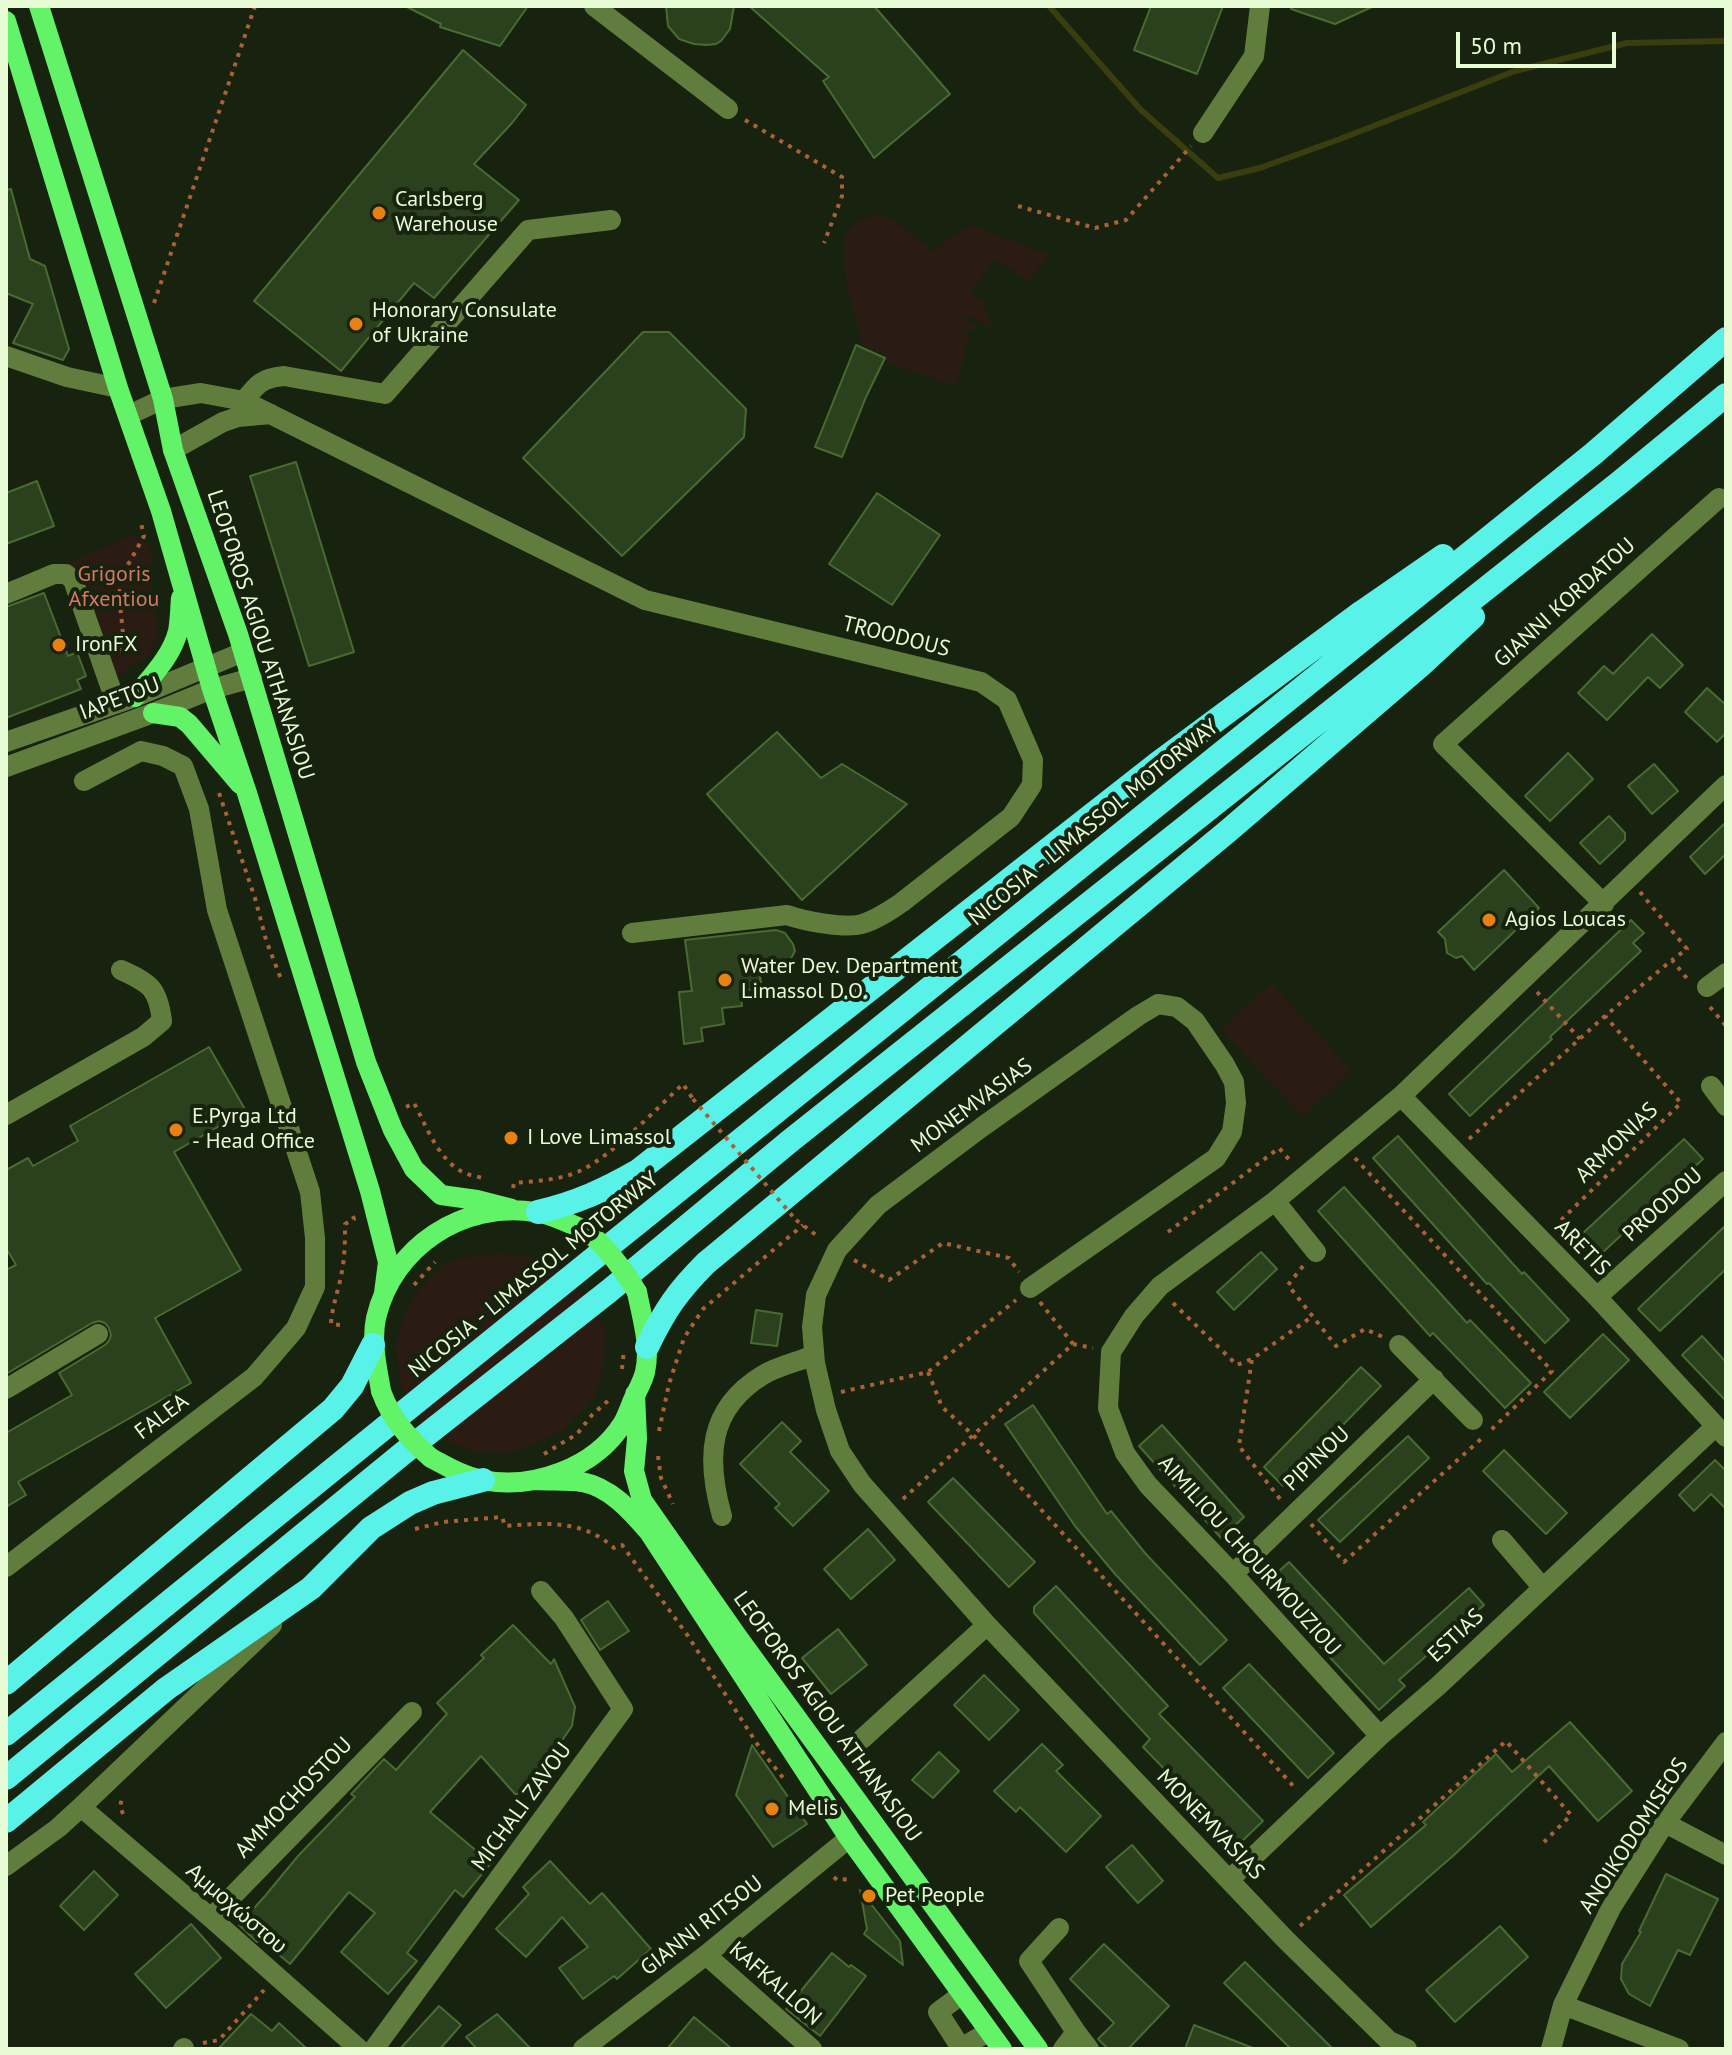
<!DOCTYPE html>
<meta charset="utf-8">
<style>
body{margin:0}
#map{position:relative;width:1732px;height:2055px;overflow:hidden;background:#17220f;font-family:"PT Sans",sans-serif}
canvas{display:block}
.frame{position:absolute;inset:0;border:8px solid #e7fcd4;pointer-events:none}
.scale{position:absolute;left:1456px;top:32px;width:160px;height:36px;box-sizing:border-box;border:4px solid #e7fcd4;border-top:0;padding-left:10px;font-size:24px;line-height:28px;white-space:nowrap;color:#e7fcd4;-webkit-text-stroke:6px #17220f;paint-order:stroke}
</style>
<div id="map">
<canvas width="1732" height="2055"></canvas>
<div class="frame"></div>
<div class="scale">50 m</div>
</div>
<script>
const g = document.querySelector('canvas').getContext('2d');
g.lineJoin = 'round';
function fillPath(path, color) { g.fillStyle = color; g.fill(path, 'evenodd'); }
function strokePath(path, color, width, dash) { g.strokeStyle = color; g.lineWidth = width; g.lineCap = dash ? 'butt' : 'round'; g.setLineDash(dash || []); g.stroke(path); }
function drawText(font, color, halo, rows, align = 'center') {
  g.font = font + ' "PT Sans",sans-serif'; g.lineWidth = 8; g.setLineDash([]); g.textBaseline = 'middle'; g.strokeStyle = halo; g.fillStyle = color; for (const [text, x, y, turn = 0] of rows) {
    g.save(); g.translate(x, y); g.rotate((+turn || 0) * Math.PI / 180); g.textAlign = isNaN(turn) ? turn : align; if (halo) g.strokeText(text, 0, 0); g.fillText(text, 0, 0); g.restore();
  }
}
fillPath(new Path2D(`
 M873 215 890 218 933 251 970 225 1050 255 1027 281 995 258 970 293 984 301 991 328 968 315 965 319 976 327 973 332 959 327 970 337 956 386 888 363 884 354 863 346C857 322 835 254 847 233 852 224 864 219 873 215Z
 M133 534 151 547 152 595 159 634 148 655 122 673 104 680 66 565Z
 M1271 983 1352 1071 1302 1117 1221 1029Z
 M499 1253 541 1258 558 1269 579 1288 596 1311 606 1332 604 1364 595 1396 563 1431 532 1445 510 1453 475 1452 451 1443 423 1420 401 1386 396 1347 403 1319 416 1294 444 1264 468 1257Z`), '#2b1c13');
strokePath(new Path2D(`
 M1049 6 1141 110 1218 178 1260 168 1340 139 1515 71 1627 43 1726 41`), '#3a3d0e', 6);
const building = new Path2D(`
 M405 6H528L500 46 440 27 441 24Z
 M666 6H734L730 29 721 41 716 44 706 45 694 44 679 39 668 26Z
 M749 6H874L950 94 874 158 823 81 829 77Z
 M1151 6H1223L1197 74 1134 50Z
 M1292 6H1374L1335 24 1291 9Z
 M463 50 526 105 512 123 474 164 519 200 434 298 414 283 341 371 254 301Z
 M11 189 30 259 45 266 69 349 63 360 13 343 33 304 6 293V190Z
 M643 332H669L746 409 744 437 622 556 523 458Z
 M856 345 885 358 866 397 842 457 815 447Z
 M296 462 354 652 309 666 250 476Z
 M37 481 54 526 6 544V493Z
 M877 493 940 535 892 605 829 564Z
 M44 593 68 656 77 652 86 676 77 680 81 689 6 718V607Z
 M1652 634 1683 665 1660 688 1648 677 1607 720 1578 693 1604 666 1613 674Z
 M1707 688 1726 705V733L1717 742 1685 712Z
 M777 732 821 778 842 764 907 804 802 900 707 794Z
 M1568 753 1593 779 1550 821 1525 796Z
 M1654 764 1678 791 1652 814 1628 786Z
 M1609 816 1625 833V840L1600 864 1580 843Z
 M1726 822V854L1705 874 1690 857Z
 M1504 870 1539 908 1474 970 1462 956 1456 958 1447 953 1445 939 1438 932Z
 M1631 920 1644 933 1633 943 1641 951 1550 1037 1552 1039 1470 1116 1449 1094Z
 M776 930 785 933 793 944 795 951 788 964 780 969 759 972 762 988 741 991 742 1006 722 1008 724 1024 701 1028 703 1041 684 1044 679 992 692 991 685 940Z
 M209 1047 246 1111 174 1152 241 1270 155 1318 191 1383 18 1482 26 1495 6 1507V1433L72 1395 59 1373 105 1345 109 1341 111 1335 109 1328 105 1323 99 1321 92 1323 6 1374V1270L16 1265 6 1248V1170L28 1158 33 1166 78 1141 70 1126Z
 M1398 1136 1522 1274 1524 1272 1569 1320 1545 1343 1489 1283 1487 1284 1373 1158Z
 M1684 1139 1703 1159 1601 1254 1582 1234Z
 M1344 1187 1467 1323 1470 1320 1531 1383 1505 1408 1433 1333 1430 1336 1318 1211Z
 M1726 1225V1269L1660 1331 1638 1309Z
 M1261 1252 1277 1269 1234 1310 1217 1292Z
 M756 1310 782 1314 777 1346 751 1343Z
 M1603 1334 1629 1360 1570 1418 1544 1392Z
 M1702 1336 1726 1362V1401L1682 1355Z
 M1361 1367 1381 1386 1283 1486 1264 1467Z
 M1033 1405 1107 1514 1111 1511 1145 1553 1227 1640 1200 1665 1115 1574 1075 1526 1005 1424Z
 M782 1422 801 1441 790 1452 829 1491 793 1526 775 1508 780 1504 740 1464Z
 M1162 1425 1244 1517 1221 1538 1139 1446Z
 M1408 1436 1429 1458 1340 1542 1318 1520Z
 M1504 1450 1567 1513 1546 1534 1483 1471Z
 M1715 1460 1726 1471V1509L1711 1494 1694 1511 1679 1495Z
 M953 1478 1035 1562 1009 1587 928 1502Z
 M868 1529 895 1560 851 1599 824 1569Z
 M1289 1562 1384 1664 1469 1588 1484 1605 1399 1680 1405 1686 1379 1710 1295 1620 1298 1617 1266 1583Z
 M1056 1586 1168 1706 1159 1714 1263 1821 1238 1845 1143 1747 1150 1739 1034 1613V1607Z
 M608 1601 629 1631 600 1650 581 1620Z
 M513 1625 551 1664 554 1659 575 1707 572 1726 547 1762 550 1765 516 1795 481 1756 430 1812 491 1863 463 1897 455 1890 407 1953 417 1961 388 1994 341 1952 375 1913 349 1892 290 1964 260 1939 257 1942 239 1925 265 1896 298 1856 355 1797 351 1794 384 1759 396 1770 447 1714 437 1703 484 1658 481 1655Z
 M838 1629 867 1665 831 1694 802 1658Z
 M1249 1664 1334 1753 1308 1778 1223 1688Z
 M984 1675 1019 1710 989 1740 954 1705Z
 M1570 1722 1632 1791 1598 1821 1549 1766 1454 1855 1371 1927 1344 1895 1426 1825 1423 1822 1496 1754 1512 1772Z
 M1042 1744 1063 1765 1056 1771 1101 1816 1066 1852 1020 1807 1016 1812 994 1791Z
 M752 1745 807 1824 773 1847 736 1795Z
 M939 1752 959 1771 933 1798 912 1780Z
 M1132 1845 1163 1881 1138 1903 1106 1867Z
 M550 1861 590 1904 602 1893 651 1949 617 1979 614 1976 583 1999 559 1968 588 1947 562 1917 526 1957 496 1929 529 1894 523 1887Z
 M94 1871 118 1895 84 1930 60 1906Z
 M1666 1874 1718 1899 1690 1955 1678 1950 1650 2006 1629 1994 1621 1979 1622 1964 1641 1932 1639 1931Z
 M860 1890 900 1941 903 1965 864 1934 867 1929Z
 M191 1924 221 1958 166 2008 135 1974Z
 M1500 1926 1528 1957 1455 2022 1426 1990Z
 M1104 1944 1169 2006 1128 2049H1108L1098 2039 1114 2023 1070 1979Z
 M832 1953 849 1967 851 1965 866 1976 820 2036 786 2009Z
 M1245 1962 1333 2049H1291L1224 1983Z
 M439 2006 461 2025 440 2049H400Z
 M251 2014 272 2031 279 2023 307 2049H218Z
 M497 2014 531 2049H477L466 2037Z
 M694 2017 732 2049H667Z
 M1194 2025 1253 2048V2049H1185Z`);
fillPath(building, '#2b411d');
strokePath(building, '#486b31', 2);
strokePath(new Path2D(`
 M745 120 842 177V196L824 243
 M1018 206 1095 228 1126 220 1191 146
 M154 303 255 6
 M120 652 124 644 119 594 125 570 144 536 141 523
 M219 793 255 898 266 940 281 979
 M1640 892 1687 949 1672 960
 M1537 992 1580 1039
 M1710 1007 1726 1026
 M406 1107 414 1103C427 1127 439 1163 467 1174 473 1176 480 1177 486 1179
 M1469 1139 1605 1016 1672 960 1689 981
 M1355 1158 1552 1371 1491 1430
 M513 1188 514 1183C537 1181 561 1180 582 1170 615 1153 655 1110 683 1084L693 1099
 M796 1220 820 1238
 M1554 1227 1681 1103 1605 1016
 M1168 1232 1279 1148 1292 1163
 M854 1260 889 1280 943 1243 1009 1258 1019 1272
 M1303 1266 1288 1285 1336 1346 1365 1329 1383 1337
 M414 1285 435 1262
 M1040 1302 1073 1344
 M1173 1303 1237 1365 1252 1359
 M340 1325 331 1324C332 1306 339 1289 342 1271 345 1255 345 1240 345 1224L354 1219 353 1216
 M622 1369 624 1350
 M928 1372 942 1407 973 1435 1297 1790
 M841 1392 928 1372 1016 1300
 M659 1431 669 1384 684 1338 703 1309 803 1225
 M544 1454 577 1434 592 1415 610 1399
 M658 1456 661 1478 673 1504
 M903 1499 1073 1344 1093 1348
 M1280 1499 1239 1446 1252 1359 1313 1316
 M1311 1524 1344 1562 1481 1439
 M415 1529 443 1522 502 1517 505 1526C543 1523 583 1519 614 1548L622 1545 688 1636 761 1750 784 1779
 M123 1814 120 1806 123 1795
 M834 1877 837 1880 852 1879
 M1300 1926 1506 1741 1571 1815 1544 1842
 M203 2043 219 2040 264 1990`), '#ab6138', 4, [4, 6]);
strokePath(new Path2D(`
 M594 6 728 109
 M1203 133 1254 56 1260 6
 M6 356 67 377 118 388
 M244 401C257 384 262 378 284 376L385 394 528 230 611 220
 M129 415 163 399 201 393 244 401 645 600 981 682 1007 700 1033 760 1032 785 1011 817 901 903C889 911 876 920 862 924 845 929 804 921 787 915L632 933
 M173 450 223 422 238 417 271 414
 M6 594 54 574H66L73 580 116 703
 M6 742 135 697 243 652
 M6 767 153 713 212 689 252 678
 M1604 904 1443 744 1719 498
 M1707 987 1726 973
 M1711 1086 1726 1106
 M1401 1096 1597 1297 1726 1437
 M6 1115 143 1037 162 1021C158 988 150 983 121 970
 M1275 1201 1316 1252
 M1030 1288 1216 1158 1232 1132 1236 1103 1234 1082 1225 1065 1195 1021 1177 1007 1158 1004 1138 1016 982 1127 878 1205 837 1250 816 1295 812 1327 815 1363 826 1410 840 1451 862 1484 987 1625 1285 1939 1389 2041 1407 2049
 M1597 1297 1726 1181
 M1399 1345 1473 1420
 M6 1389 98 1334
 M722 1516C706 1459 707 1409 763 1375 778 1366 798 1362 814 1355
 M1502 1540 1543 1588
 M6 1567 254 1377 296 1328 315 1287V1238L310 1192 217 910 199 809 183 766 163 756 141 751 84 781
 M1233 1574 1434 1379
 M1380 1736 1233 1574 1148 1485 1125 1453 1108 1408 1111 1352 1134 1316 1160 1286 1275 1201 1401 1096 1726 785
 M862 1739 987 1625
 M81 1807 211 1918 359 2049
 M1665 1823 1726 1855
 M6 1866 58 1828 81 1807 272 1625
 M1229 1880 1380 1736 1438 1686 1716 1426
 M211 1918 412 1712
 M1059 1928 1029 1961 1076 2032 1063 2049
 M706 1955 812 2049
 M961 1995 938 2012 961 2048 988 2032
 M1563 2005 1679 2049
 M1076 2032 1089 2049
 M183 2049 184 2048
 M374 2049 623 1709 564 1618 541 1591
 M583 2049 706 1955 849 1838
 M1551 2049 1563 2005 1611 1908 1665 1823 1726 1742`), '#617d3e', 20);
strokePath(new Path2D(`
 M39 6 163 399 173 450 238 634 366 1062 393 1130 414 1169 441 1195 477 1200 512 1209
 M6 21 118 388 161 511 212 689 247 793 370 1191 388 1262 384 1293
 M135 697C151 677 172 656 178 631 180 621 180 609 181 598
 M153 713 180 717 189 724 240 784
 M381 1391C377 1367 371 1342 376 1318 393 1246 463 1201 535 1212 552 1214 570 1224 587 1231
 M635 1394 637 1439 634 1471 642 1500 737 1636 1038 2049
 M431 1458C448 1467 463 1476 482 1480 533 1490 595 1468 623 1423 627 1416 630 1407 633 1400 637 1391 643 1381 645 1372 651 1345 642 1318 637 1292
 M536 1480C551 1481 567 1480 582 1482 610 1487 631 1511 649 1532L849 1838 1002 2049`), '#63f369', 20);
strokePath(new Path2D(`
 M538 1212C576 1203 605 1190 638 1171L1157 764 1362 612 1443 556
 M647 1347C665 1310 677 1292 706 1263L1228 831 1420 666 1473 617
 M6 1683 333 1409 352 1386 373 1345
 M6 1734 588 1263 1593 454 1726 339
 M6 1778 402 1454 609 1291 790 1141 1619 483 1726 395
 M6 1821 166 1689 311 1588 371 1528 410 1503 433 1493 483 1480`), '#58f2e8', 24);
strokePath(new Path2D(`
 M693 1099 796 1220`), '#ab6138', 4, [4, 6]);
strokePath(new Path2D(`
 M587 1231C608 1249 623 1268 637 1292
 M381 1391C391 1419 409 1439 431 1458`), '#63f369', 20);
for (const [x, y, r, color] of [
 [379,213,8,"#e98012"],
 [356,324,8,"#e98012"],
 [59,645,8,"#e98012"],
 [1489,920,8,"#e98012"],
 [725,980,8,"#e98012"],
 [176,1130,8,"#e98012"],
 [511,1138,8,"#e98012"],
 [772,1809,8,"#e98012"],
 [869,1896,8,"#e98012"]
]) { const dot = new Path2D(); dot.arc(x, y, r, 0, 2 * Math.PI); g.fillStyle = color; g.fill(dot); strokePath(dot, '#17220f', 3); }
drawText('22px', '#e7fcd4', '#17220f', [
 ["Carlsberg",395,200],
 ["Warehouse",395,225],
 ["Honorary Consulate",372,311],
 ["of Ukraine",372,336],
 ["IronFX",75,645],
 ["Agios Loucas",1505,920],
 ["Water Dev. Department",741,967],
 ["Limassol D.O.",741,992],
 ["E.Pyrga Ltd",192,1117],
 ["- Head Office",192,1142],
 ["I Love Limassol",527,1138],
 ["Melis",788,1809],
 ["Pet People",885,1896]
], 'left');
drawText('22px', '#d67865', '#17220f', [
 ["Grigoris",114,575],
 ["Afxentiou",114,600]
]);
drawText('22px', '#e7fcd4', '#17220f', [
 ["GIANNI KORDATOU",1565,603,-42],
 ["LEOFOROS AGIOU ATHANASIOU",260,635,72],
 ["TROODOUS",896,637,14],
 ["IAPETOU",120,699,-21],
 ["NICOSIA - LIMASSOL MOTORWAY",1094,823,-39],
 ["MONEMVASIAS",972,1106,-36],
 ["ARMONIAS",1617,1143,-44],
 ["PROODOU",1663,1205,-42],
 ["ARETIS",1582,1248,46],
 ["NICOSIA - LIMASSOL MOTORWAY",534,1275,-39],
 ["FALEA",162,1417,-37],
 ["PIPINOU",1317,1459,-44],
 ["AIMILIOU CHOURMOUZIOU",1249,1556,48],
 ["ESTIAS",1456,1636,-43],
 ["LEOFOROS AGIOU ATHANASIOU",827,1717,54],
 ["AMMOCHOSTOU",294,1798,-46],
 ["MICHALI ZAVOU",522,1807,-54],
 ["MONEMVASIAS",1210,1825,46],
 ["ANOIKODOMISEOS",1634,1836,-57],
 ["Αμμοχώστου",236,1909,41],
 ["GIANNI RITSOU",702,1926,-38],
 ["KAFKALLON",775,1984,41]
]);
</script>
